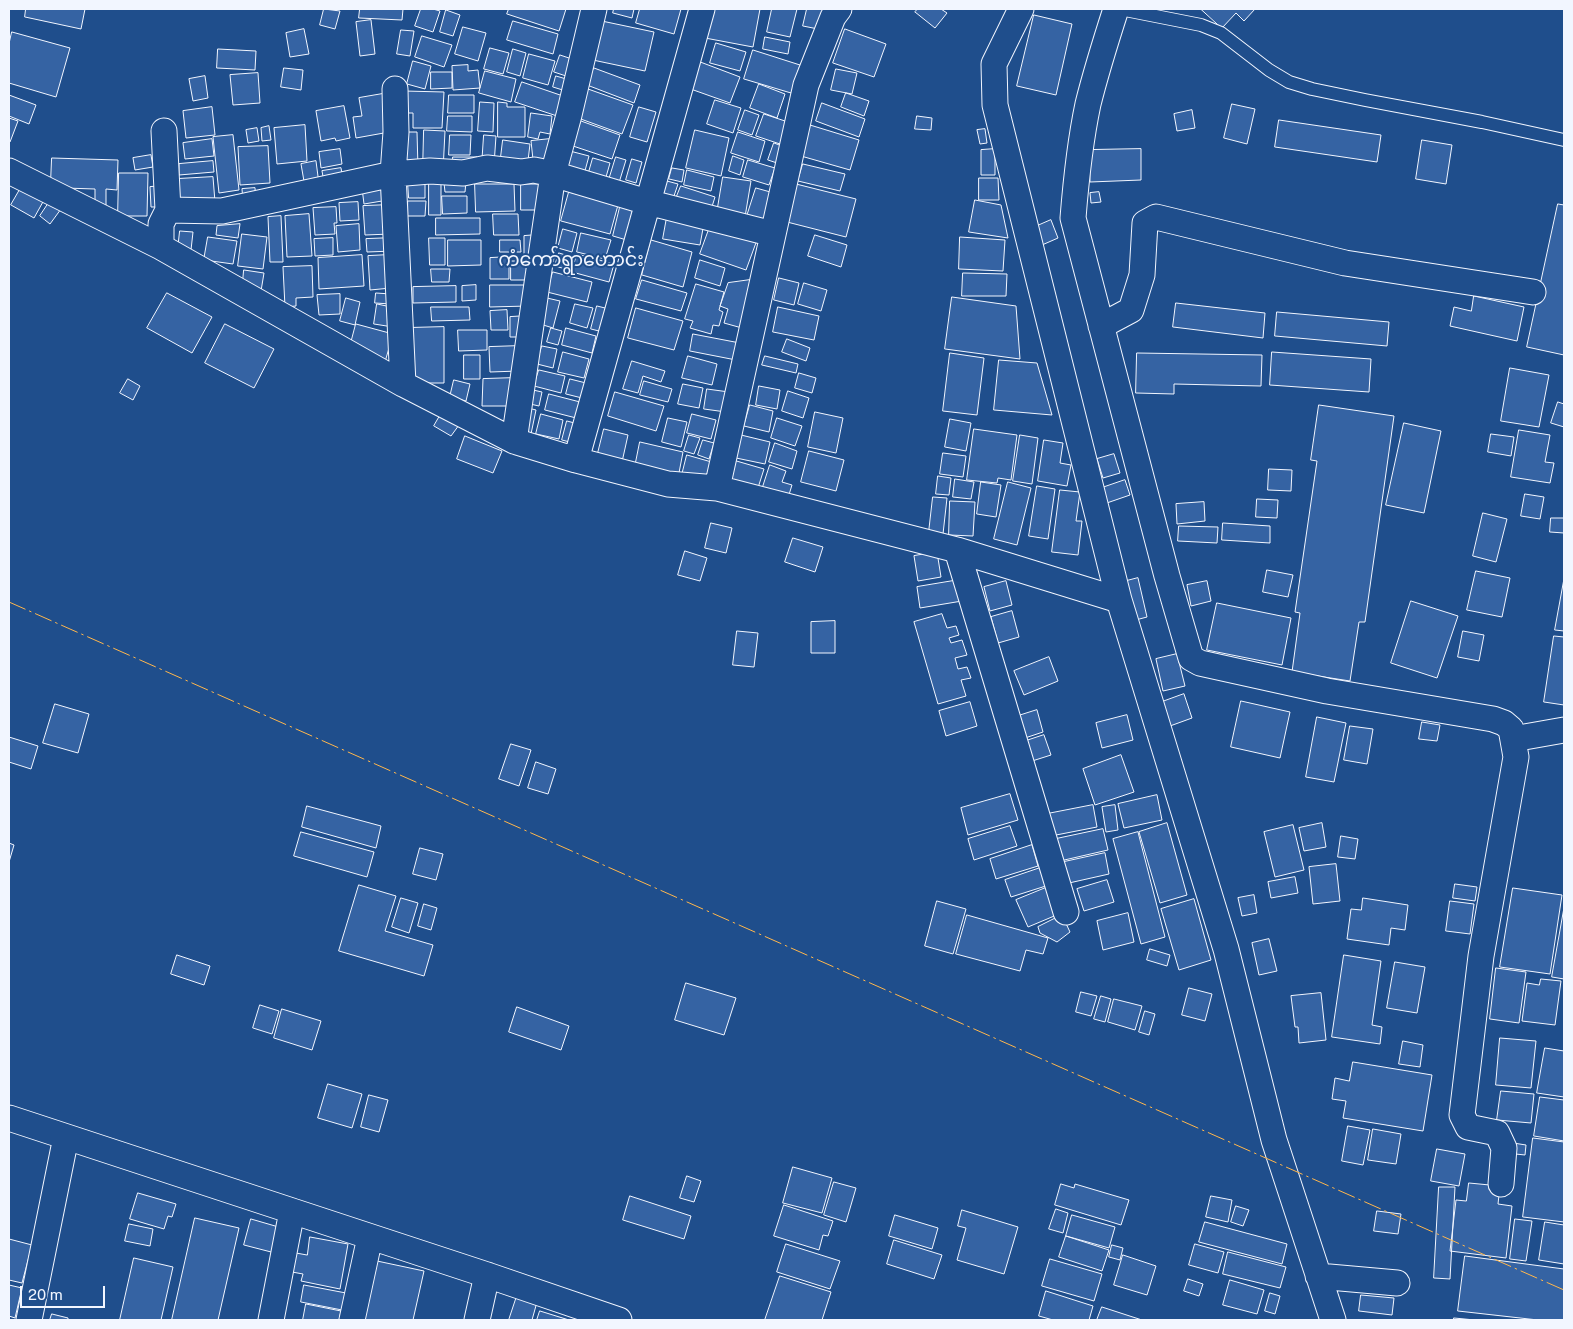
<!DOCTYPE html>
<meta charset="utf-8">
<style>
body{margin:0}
#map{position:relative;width:1573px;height:1329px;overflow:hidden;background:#1f4e8c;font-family:"Public Sans",sans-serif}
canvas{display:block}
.frame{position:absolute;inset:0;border:10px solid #f2f6ff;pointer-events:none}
.scale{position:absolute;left:20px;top:1286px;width:85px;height:22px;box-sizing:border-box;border:2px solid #f2f6ff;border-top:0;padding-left:6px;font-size:15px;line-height:18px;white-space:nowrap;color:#f2f6ff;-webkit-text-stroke:4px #1f4e8c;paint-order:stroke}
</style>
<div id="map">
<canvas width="1573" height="1329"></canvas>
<div class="frame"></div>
<div class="scale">20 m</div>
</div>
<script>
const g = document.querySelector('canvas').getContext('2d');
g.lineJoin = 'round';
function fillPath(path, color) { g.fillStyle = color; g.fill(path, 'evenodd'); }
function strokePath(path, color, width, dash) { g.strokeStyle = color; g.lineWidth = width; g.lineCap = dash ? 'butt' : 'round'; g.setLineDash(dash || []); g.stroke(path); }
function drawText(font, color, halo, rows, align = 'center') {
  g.font = font + ' "Public Sans","Noto Sans Myanmar",sans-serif'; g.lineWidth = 4; g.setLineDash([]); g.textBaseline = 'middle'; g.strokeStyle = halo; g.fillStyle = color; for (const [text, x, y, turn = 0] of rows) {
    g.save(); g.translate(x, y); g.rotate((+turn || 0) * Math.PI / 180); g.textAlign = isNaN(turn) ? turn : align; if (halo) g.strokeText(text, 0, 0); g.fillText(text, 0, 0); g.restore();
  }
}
const building = new Path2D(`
 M26 9H85L81 29 25 17Z
 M324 9 340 11 335 29 320 25Z
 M360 9H403L402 20 359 18Z
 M421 9H433L440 11 433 32 415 26Z
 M509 9H566L559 31 507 14Z
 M614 9H634L632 18 613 13Z
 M640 9H681L674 34 636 23Z
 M711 9H760L753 47 705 38Z
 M772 9H797L790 37 767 32Z
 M807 9H823L818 29 803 26Z
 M918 9H941L947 13 935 28 915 12Z
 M1201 9H1255L1244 21 1236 13 1222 28Z
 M446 10 460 15 453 36 440 32Z
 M1034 15 1072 24 1056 95 1017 86Z
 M371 20 375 54 360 56 356 22Z
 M597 20 654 32 645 71 588 59Z
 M513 21 558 34 553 54 507 40Z
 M463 27 486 33 478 61 455 54Z
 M304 29 309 54 290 57 286 33Z
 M845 29 886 44 874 77 833 63Z
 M401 30 414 31 410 56 397 54Z
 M12 32 70 48 56 97 9 83V44Z
 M422 36 452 45 444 67 415 57Z
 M765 37 790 42 788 54 763 49Z
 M716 43 746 52 740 71 710 63Z
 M490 48 509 53 503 74 484 69Z
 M218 49 256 51 255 70 217 68Z
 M513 49 526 53 520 76 507 72Z
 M753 50 800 65 791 93 744 79Z
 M529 54 555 61 548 85 523 78Z
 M560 55 578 61 572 78 554 72Z
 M695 60 740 77 730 103 685 87Z
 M413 61 431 66 425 89 407 84Z
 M468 65V71L478 70 480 88 453 90 452 66Z
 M284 68 303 70 301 90 281 87Z
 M594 68 640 85 634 103 587 85Z
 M836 69 857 73 852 94 831 90Z
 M485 71 516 79 511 102 479 93Z
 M431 72H452V88L431 89Z
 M258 73 260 103 233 105 230 75Z
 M205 76 208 98 193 101 189 79Z
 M556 76 573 81 569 92 553 87Z
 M522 82 563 96 557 116 515 102Z
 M759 84 785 94 777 118 750 108Z
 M588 89 633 105 622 134 578 118Z
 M404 91 444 92 442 128H413V113H403Z
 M388 93 395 131 356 138 353 117 362 116 359 98Z
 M846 93 869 101 864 116 841 107Z
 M9 95 36 105 29 124 9 116Z
 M449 95H474V113H448Z
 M715 100 741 108 733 133 707 124Z
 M480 102 494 103 493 132 478 131Z
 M498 102 507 103V107H525V137H498Z
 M822 103 865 119 859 137 816 121Z
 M1232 104 1255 109 1247 144 1224 138Z
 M344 106 350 138 336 141 335 138 321 141 316 111Z
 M212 107 215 135 186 138 183 111Z
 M639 107 656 112 647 142 630 137Z
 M745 110 759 115 752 135 738 130Z
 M1192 110 1195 128 1177 131 1174 114Z
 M531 113 552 116 550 134 540 132 538 139 528 137Z
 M764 114 788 122 780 144 756 136Z
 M448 116H472V132L447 131Z
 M917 116 932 118 931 130 915 129Z
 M9 118 18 121 10 142H9Z
 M1279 120 1381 135 1377 162 1275 147Z
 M581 121 620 135 612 159 573 146Z
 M305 125 307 161 277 164 274 128Z
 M810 125 859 140 850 170 801 156Z
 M269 126 271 140 262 141 261 128Z
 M257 128 259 141 248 143 246 130Z
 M985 129 987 143 980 144 977 130Z
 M424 130 445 131 443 171 423 170Z
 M695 130 729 138 721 176 686 168Z
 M399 132H417L418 168H399Z
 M738 132 765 141 759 162 731 153Z
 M233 135 239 190 219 193 213 137Z
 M450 135H471L470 155H449Z
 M484 135 496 136 494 165H482Z
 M212 139 214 156 185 159 183 143Z
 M550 139 553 167 534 169 531 141Z
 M503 140 530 144 527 169 500 165Z
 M1422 140 1452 145 1446 184 1416 179Z
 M774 143 782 146 777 163 768 160Z
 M268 146 270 183 240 185 238 147Z
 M340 149 342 164 321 168 319 152Z
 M995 149V175H981V150Z
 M1141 149V180L1090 182 1089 150Z
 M566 150 589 156 583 178 560 171Z
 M151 155 153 167 135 170 133 158Z
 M733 156 744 160 740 175 729 171Z
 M453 157H477L453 169Z
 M616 157 626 160 618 186 608 183Z
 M52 158 118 160 117 190 106 189V207H95V189L64 188 51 180Z
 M593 158 610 163 604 184 587 179Z
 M632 159 642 162 636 183 626 180Z
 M748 160 775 168 769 185 743 177Z
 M213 161 214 172 179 175V164Z
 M316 161 319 184 305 187 301 164Z
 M803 164 845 174 840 191 798 181Z
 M341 168 343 179 324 182 322 171Z
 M672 168 684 170 682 182 669 179Z
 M687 170 714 177 711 191 684 185Z
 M119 173H148L147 216H118Z
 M213 177 215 202 178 205 177 179Z
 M723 177 751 181 745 217 717 213Z
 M979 178H998L999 200H979Z
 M667 181 678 184 673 199 662 195Z
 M429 182H441V215H429Z
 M466 182 465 192H445L444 183Z
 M408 183H425V198H409Z
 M385 184 388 200 364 204 362 188Z
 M475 184H514L515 211 476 212Z
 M521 184H545L546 210H521Z
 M796 184 856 199 846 237 787 222Z
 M22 186 44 200 34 218 11 205Z
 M163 186 164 207H151L150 187Z
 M681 186 715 197 710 213 675 201Z
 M255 188 256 201 243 202 242 189Z
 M756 188 774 193 765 222 747 216Z
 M569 192 618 205 610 234 561 221Z
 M1099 192 1101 202 1091 203 1090 193Z
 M442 196H467V213L443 214Z
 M975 200 1001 205 1008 238 969 232Z
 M50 201 61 209 50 224 40 216Z
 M408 201H426L425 216H408Z
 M358 202 359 220 340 221 339 203Z
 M621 203 638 207 630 241 613 236Z
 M1558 204 1564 205V355L1527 347Z
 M389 205 391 234 365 235 363 206Z
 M336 207 337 223H334L335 234 315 235 313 208Z
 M309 214 312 256 287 257 285 216Z
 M493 214H518L519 235H494Z
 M281 216 283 262H270L268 217Z
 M667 217 704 223 700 245 663 239Z
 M436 218H480V234L436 235Z
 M1051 220 1058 238 1042 245 1035 227Z
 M240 224 238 238 216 235 217 226Z
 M359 224 360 250 338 252 336 226Z
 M711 224 757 240 746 270 700 254Z
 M563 229 577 233 572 252 558 248Z
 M180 231 193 232 191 250 178 249Z
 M581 233 611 240 605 259 577 252Z
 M242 234 267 237 263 269 238 266Z
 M537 235 538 255H524V236Z
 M815 235 847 245 841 267 808 256Z
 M208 237 237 241 233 264 204 260Z
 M960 237 1005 240 1003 271 959 269Z
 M333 238V255L315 256 314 239Z
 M393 238 394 251 367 252 366 239Z
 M429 238H445V265H430Z
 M448 240H481V265L448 266Z
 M500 240H520L521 252H500Z
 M651 240 692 252 683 287 642 275Z
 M559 253 572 257 569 270 555 266Z
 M577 254 614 264 609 282 572 272Z
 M362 255 364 286 319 289 318 258Z
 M389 255 391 288 370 290 368 256Z
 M509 257V279H490V258Z
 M700 260 725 268 720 286 695 278Z
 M511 261H532V280H511Z
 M312 266 313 297 296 298V306L285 307 283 267Z
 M431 269H450L449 282H432Z
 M244 270 264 273 261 291 243 281Z
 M553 272 592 282 587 302 547 292Z
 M963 273 1007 274 1006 296H962Z
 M779 278 799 283 794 305 774 300Z
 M757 279 742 328 724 323 728 309 720 306 728 283Z
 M642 280 687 293 681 311 636 299Z
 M804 283 827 290 821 311 798 304Z
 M696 284 724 292 719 310 723 312 719 326 713 325 711 334 690 328 693 321 685 319Z
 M476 285V300L462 301V286Z
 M490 285H528V306L490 307Z
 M456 286V302L413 303V287Z
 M167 293 212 317 192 353 147 328Z
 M376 293 391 294V304L375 303Z
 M340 294V314L319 315 317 295Z
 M1474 296 1524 307 1517 341 1450 326 1454 307 1471 311Z
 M952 297 1016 306 1020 359 945 349Z
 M346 298 360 302 355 325 340 321Z
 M547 298 560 301 553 328 540 324Z
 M1176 303 1265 313 1263 338 1173 327Z
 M377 304 396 308 393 327 374 324Z
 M575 304 593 308 587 328 570 323Z
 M597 306 613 310 607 333 591 329Z
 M431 307H469L470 320 432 321Z
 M778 307 819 316 814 340 773 332Z
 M636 308 683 321 674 350 628 338Z
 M507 310 508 330H491L490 311Z
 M1277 312 1389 322 1387 346 1275 336Z
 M527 316 528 337H510V317Z
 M225 324 274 349 254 388 205 363Z
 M356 324 393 334 385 362 351 343Z
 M444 327V383H407V328Z
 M551 328 562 331 558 345 547 342Z
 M566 328 596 336 592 353 562 345Z
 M458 330H487V350L459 351Z
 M693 334 740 343 736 360 690 351Z
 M787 339 810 348 806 361 782 352Z
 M519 346V371L490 372 489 347Z
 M542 346 557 349 553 368 537 364Z
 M563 352 589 359 584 378 558 372Z
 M1272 352 1371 359 1369 392 1270 385Z
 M950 353 984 358 977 415 943 411Z
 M1137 353 1262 355 1261 386 1174 384V394L1136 393Z
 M464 355H480V379H464Z
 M688 356 717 364 712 385 682 378Z
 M765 356 798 364 796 373 762 365Z
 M999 360 1037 363 1052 415 994 410Z
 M632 361 665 371 661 382 643 376 638 393 623 389Z
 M1510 368 1549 375 1539 427 1501 421Z
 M539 370 565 376 561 393 534 386Z
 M799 373 816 378 812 393 795 388Z
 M514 378V406H482L483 379Z
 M128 379 140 386 133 400 120 393Z
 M570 379 590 384 586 399 566 394Z
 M454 380 470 384 466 401 450 397Z
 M644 381 672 389 668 402 640 395Z
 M683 384 703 388 699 408 678 404Z
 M759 386 780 390 777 409 756 405Z
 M707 389 729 392 726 412 704 409Z
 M533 390 542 392 539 406 530 404Z
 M788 391 809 398 803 418 782 411Z
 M615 392 664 406 656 431 608 416Z
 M549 394 584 403 580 419 545 410Z
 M1558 402 1564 404V427L1551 423Z
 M750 405 773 411 769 432 744 426Z
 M1319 405 1394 416 1365 622H1359L1350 681 1292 672 1300 613 1295 612 1317 461 1311 460Z
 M528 408 536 410 531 434 522 431Z
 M815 412 843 418 836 453 808 447Z
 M441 414 459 425 451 436 434 426Z
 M541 414 563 420 559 439 536 434Z
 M692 414 716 420 711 439 687 433Z
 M668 418 687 422 681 447 662 442Z
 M777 418 802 426 795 446 771 438Z
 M950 419 971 423 966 451 945 447Z
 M567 421 582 425 577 444 562 440Z
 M1404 423 1441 431 1424 513 1386 505Z
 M604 429 628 435 622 462 597 457Z
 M974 429 1017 435 1011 480 998 478 997 483 967 480Z
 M1519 430 1550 435 1545 462 1554 463 1550 483 1511 477Z
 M1491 434 1514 437 1511 456 1488 452Z
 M689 435 700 438 694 454 684 451Z
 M741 435 770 442 765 464 736 458Z
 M1020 435 1038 438 1032 484 1013 481Z
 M465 436 502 451 493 473 457 459Z
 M703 440 714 443 709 459 698 455Z
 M1044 440 1063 443 1060 463 1071 465 1067 486 1038 481Z
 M640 442 683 452 678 478 635 467Z
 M775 443 797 451 792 469 769 462Z
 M809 451 844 460 836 491 801 482Z
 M943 453 966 456 963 477 940 474Z
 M1114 454 1120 473 1103 478 1097 459Z
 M687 455 715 463 709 483 682 475Z
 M733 460 764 469 757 491 727 483Z
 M770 465 786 471 782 482 792 485 787 501 761 493Z
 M1269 469 1292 470 1291 491 1268 490Z
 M938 476 951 478 949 495 936 494Z
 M955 479 974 482 971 499 953 497Z
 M1125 480 1130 495 1101 505 1096 490Z
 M981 482 1001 485 996 517 977 514Z
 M1008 482 1031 488 1017 545 994 539Z
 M1037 486 1055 489 1048 539 1029 536Z
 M1060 490 1080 492 1076 521H1082L1078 555 1052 552Z
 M1525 494 1544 497 1540 519 1521 516Z
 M933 497 947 498 943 534 929 532Z
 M1257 499 1278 500 1277 518 1256 517Z
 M950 501 975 502 973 536 949 535Z
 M1204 502 1205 521 1177 524 1176 504Z
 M1483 513 1507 519 1496 562 1473 556Z
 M1551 518H1564V533L1550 532Z
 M711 523 732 528 726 553 705 548Z
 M1223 523 1270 526V543L1222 540Z
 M1179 526 1218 527 1217 543 1178 541Z
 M793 538 823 547 815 572 785 562Z
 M685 551 707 558 700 581 678 575Z
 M937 552 941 577 918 581 914 556Z
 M1267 570 1293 575 1288 597 1263 592Z
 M1476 571 1510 578 1502 617 1467 610Z
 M1138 578 1147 617 1128 622 1119 583Z
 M1564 579V631L1555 630Z
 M959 580 962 601 920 608 917 587Z
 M1006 581 1012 605 990 611 984 587Z
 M1207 581 1211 601 1191 606 1187 585Z
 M1411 601 1458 616 1437 678 1391 663Z
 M1217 603 1291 618 1282 665 1207 650Z
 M1012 611 1019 637 998 643 991 617Z
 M942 614 947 628 956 626 959 635 949 638 951 643 962 640 967 655 955 658 958 669 967 667 971 678 961 680 966 696 938 704 914 622Z
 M835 621V653H811V622Z
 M737 631 758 633 754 667 733 665Z
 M1463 631 1484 635 1479 661 1458 657Z
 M1554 636 1564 637V705L1544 702Z
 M1177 654 1185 686 1163 691 1156 659Z
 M1049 657 1058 681 1024 695 1014 671Z
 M1184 694 1192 718 1170 726 1162 702Z
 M1241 701 1290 712 1280 758 1231 747Z
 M970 702 977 726 946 736 939 711Z
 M55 704 89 714 78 753 43 743Z
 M1037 710 1043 732 1022 739 1015 717Z
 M1127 715 1133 740 1102 748 1096 723Z
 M1317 717 1346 723 1334 782 1306 777Z
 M1422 722 1440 725 1437 741 1419 739Z
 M1350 726 1373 729 1367 764 1344 760Z
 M1044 735 1051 755 1029 762 1023 742Z
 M9 737 38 746 31 769 9 762Z
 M511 744 531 750 519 786 499 779Z
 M1121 755 1134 792 1095 805 1083 769Z
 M536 762 556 769 548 794 528 788Z
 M1010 794 1018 820 968 835 961 808Z
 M1157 795 1162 820 1124 828 1118 804Z
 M1093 805 1097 827 1051 836 1047 814Z
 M1115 805 1118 830 1106 832 1102 807Z
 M307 806 381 826 376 848 302 827Z
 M1167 823 1187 895 1160 903 1139 832Z
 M1322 823 1326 847 1304 851 1299 828Z
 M1293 825 1304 870 1275 877 1264 832Z
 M1010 826 1017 846 974 860 968 839Z
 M1103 829 1108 850 1060 861 1056 839Z
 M301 832 374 852 367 877 294 856Z
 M1138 832 1165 937 1141 944 1113 839Z
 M1341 836 1358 839 1355 859 1338 857Z
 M9 843 14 845 9 862Z
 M1032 845 1038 866 996 879 990 859Z
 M420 848 443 854 436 880 413 874Z
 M1105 853 1109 874 1069 883 1064 862Z
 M1336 864 1340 901 1313 904 1309 867Z
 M1043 867 1049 885 1011 897 1005 880Z
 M1295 877 1298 893 1271 898 1268 882Z
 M1107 880 1114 902 1084 911 1077 889Z
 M1455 884 1477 887 1475 901 1453 898Z
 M359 885 396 896 385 931 433 945 424 976 339 951Z
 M1048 887 1059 914 1028 927 1016 900Z
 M1513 888 1562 895 1550 974 1500 967Z
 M1254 895 1257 913 1242 916 1238 898Z
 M401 898 418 903 409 933 392 927Z
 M1363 898 1408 905 1405 930 1391 928 1389 945 1347 939 1351 909 1361 910Z
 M1194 899 1211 960 1179 970 1161 909Z
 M937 901 966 909 953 954 925 946Z
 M1450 901 1474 904 1470 934 1446 931Z
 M424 904 437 908 431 930 418 926Z
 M1564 908V979L1552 977Z
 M1128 913 1134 942 1103 950 1097 921Z
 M967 915 1048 938 1043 954 1026 950 1020 971 956 954Z
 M1062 915 1070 932 1057 942 1040 933 1038 927Z
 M1269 939 1277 971 1259 975 1252 943Z
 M1150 949 1170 955 1167 966 1147 960Z
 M177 955 210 966 204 985 171 974Z
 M1344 955 1381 961 1372 1025 1382 1027 1380 1044 1332 1037Z
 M1395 962 1425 967 1417 1013 1387 1008Z
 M1496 968 1526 972 1519 1023 1490 1019Z
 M1541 979 1561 981 1555 1025 1522 1021 1527 983 1539 985Z
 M686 983 736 998 724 1035 675 1020Z
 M1189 988 1212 994 1205 1021 1182 1015Z
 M1081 992 1097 996 1091 1016 1076 1012Z
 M1321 993 1326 1040 1299 1043 1298 1027H1295L1291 996Z
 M1101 996 1111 999 1105 1022 1094 1019Z
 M1114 999 1142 1006 1135 1030 1108 1022Z
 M260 1005 279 1011 272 1034 253 1028Z
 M517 1007 569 1026 561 1050 509 1032Z
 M282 1009 321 1021 312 1050 274 1038Z
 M1145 1011 1155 1014 1149 1035 1139 1032Z
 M1500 1038 1536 1041 1531 1088 1496 1085Z
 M1403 1041 1423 1045 1420 1067 1399 1064Z
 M1545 1048 1564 1051V1097L1537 1093Z
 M1353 1062 1432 1075 1423 1131 1343 1118 1346 1101 1332 1099 1335 1078 1349 1081Z
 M328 1084 362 1094 352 1128 318 1118Z
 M1501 1091 1534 1094 1531 1123 1497 1120Z
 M369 1095 388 1100 379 1132 361 1127Z
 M1540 1097 1564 1100V1141L1534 1136Z
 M1348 1126 1370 1130 1363 1165 1342 1161Z
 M1373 1129 1401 1134 1396 1164 1368 1160Z
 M1533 1138 1564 1142V1222L1523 1217Z
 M1507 1142 1526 1145 1525 1155 1506 1153Z
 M1437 1149 1465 1154 1459 1186 1431 1181Z
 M793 1167 832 1178 822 1213 783 1203Z
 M687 1176 701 1181 694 1202 680 1198Z
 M834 1182 856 1188 846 1222 824 1215Z
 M1469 1183 1500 1186 1498 1204 1512 1206 1506 1258 1450 1251 1456 1200 1466 1201Z
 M1061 1184 1074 1188 1075 1184 1129 1200 1121 1225 1055 1205Z
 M1439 1187H1455L1450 1279 1434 1278Z
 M138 1193 176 1204 172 1217 168 1216 164 1229 130 1219Z
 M630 1196 691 1216 684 1239 623 1220Z
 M1211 1196 1232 1200 1228 1222 1206 1217Z
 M784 1205 833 1221 828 1236 823 1235 819 1250 774 1236Z
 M1236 1206 1249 1210 1243 1226 1231 1222Z
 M1056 1209 1068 1213 1063 1233 1049 1229Z
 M962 1210 1018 1227 1004 1274 957 1260 966 1228 958 1226Z
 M1377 1211 1401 1214 1398 1234 1374 1231Z
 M895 1215 938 1228 932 1249 889 1236Z
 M1072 1215 1115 1227 1109 1248 1066 1236Z
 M195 1218 239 1228 218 1320H172Z
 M251 1219 282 1228 275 1253 244 1245Z
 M1515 1219 1532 1221 1526 1261 1510 1259Z
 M1205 1222 1287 1244 1282 1264 1199 1242Z
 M1545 1222 1564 1225V1264L1539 1260Z
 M129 1224 153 1229 150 1246 125 1241Z
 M1066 1236 1109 1250 1102 1271 1059 1257Z
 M310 1237 348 1244 340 1289 301 1281 303 1274 292 1272 296 1253 307 1255Z
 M9 1239 32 1245 22 1283 9 1280Z
 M894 1240 942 1255 934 1279 887 1264Z
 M786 1244 840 1261 830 1289 777 1272Z
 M1195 1244 1224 1252 1218 1273 1189 1265Z
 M1112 1245 1123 1248 1120 1260 1109 1257Z
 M1228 1252 1286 1267 1280 1288 1223 1274Z
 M1123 1255 1156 1266 1147 1295 1114 1285Z
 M1465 1256 1564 1269V1320H1538L1458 1311Z
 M134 1258 173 1267 161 1320H120Z
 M1050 1259 1102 1274 1094 1301 1042 1286Z
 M377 1261 424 1271 413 1320H365Z
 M780 1276 831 1292 822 1320H765Z
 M1188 1279 1203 1284 1199 1296 1184 1291Z
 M1230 1280 1264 1290 1257 1314 1223 1305Z
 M9 1285 22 1288 15 1318 9 1316Z
 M304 1285 346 1293 342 1310 301 1302Z
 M1046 1291 1093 1306 1089 1320H1053L1039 1316Z
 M1270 1293 1280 1296 1275 1314 1265 1311Z
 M1361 1295 1394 1298 1392 1315 1359 1311Z
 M517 1296 537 1302 532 1320H509Z
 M306 1304 341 1311 339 1320H303Z
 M1102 1307 1142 1320H1097Z
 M540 1311 569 1320H537Z
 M52 1314 68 1318V1320H50Z
 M1454 1318 1475 1320H1454Z`);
fillPath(building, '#3563a3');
strokePath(building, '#f2f6ff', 1);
const lane = new Path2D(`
 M1120 9 1201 25 1221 33 1269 70 1289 82 1312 89 1365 100 1482 122 1564 140`);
const street = new Path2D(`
 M1021 9 994 64 995 105 1119 600 1226 949 1274 1140 1333 1320
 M1116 9C1106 40 1096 72 1088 104 1080 142 1076 180 1073 218L1167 576 1191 658 1200 663 1327 691 1493 719 1504 723 1511 729 1516 757 1481 956 1462 1115 1468 1127 1497 1133 1504 1148 1501 1184
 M395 89 396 132 393 174 403 384
 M164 131 168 210 161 224V247L403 384 514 441 553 174 569 115 594 9
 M9 171 161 247
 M168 210 222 211 393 174 430 171 463 173 487 168 521 172 534 170 553 174 647 202 773 234
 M1101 326 1131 310 1142 275 1145 223 1156 217 1345 263 1533 292
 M514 441 576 460 668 484 717 488 957 550 1119 600
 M576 460 702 9
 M717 488 806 85 833 17 839 9
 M957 550 1066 912
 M1513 739 1564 730
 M9 1118 487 1275 619 1320
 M1318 1276 1397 1283
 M29 1320 66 1137
 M271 1320 292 1211
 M352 1320 370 1237
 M477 1320 487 1275`);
strokePath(lane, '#f2f6ff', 14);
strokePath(street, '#f2f6ff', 27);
strokePath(lane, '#1f4e8c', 12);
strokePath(street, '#1f4e8c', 25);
strokePath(new Path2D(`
 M9 602 1564 1290`), '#ffb74d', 1, [18, 4, 2.5, 4]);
drawText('19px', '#f2f6ff', '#1f4e8c', [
 ["ကံကော်ရွာဟောင်း",571,260]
]);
</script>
